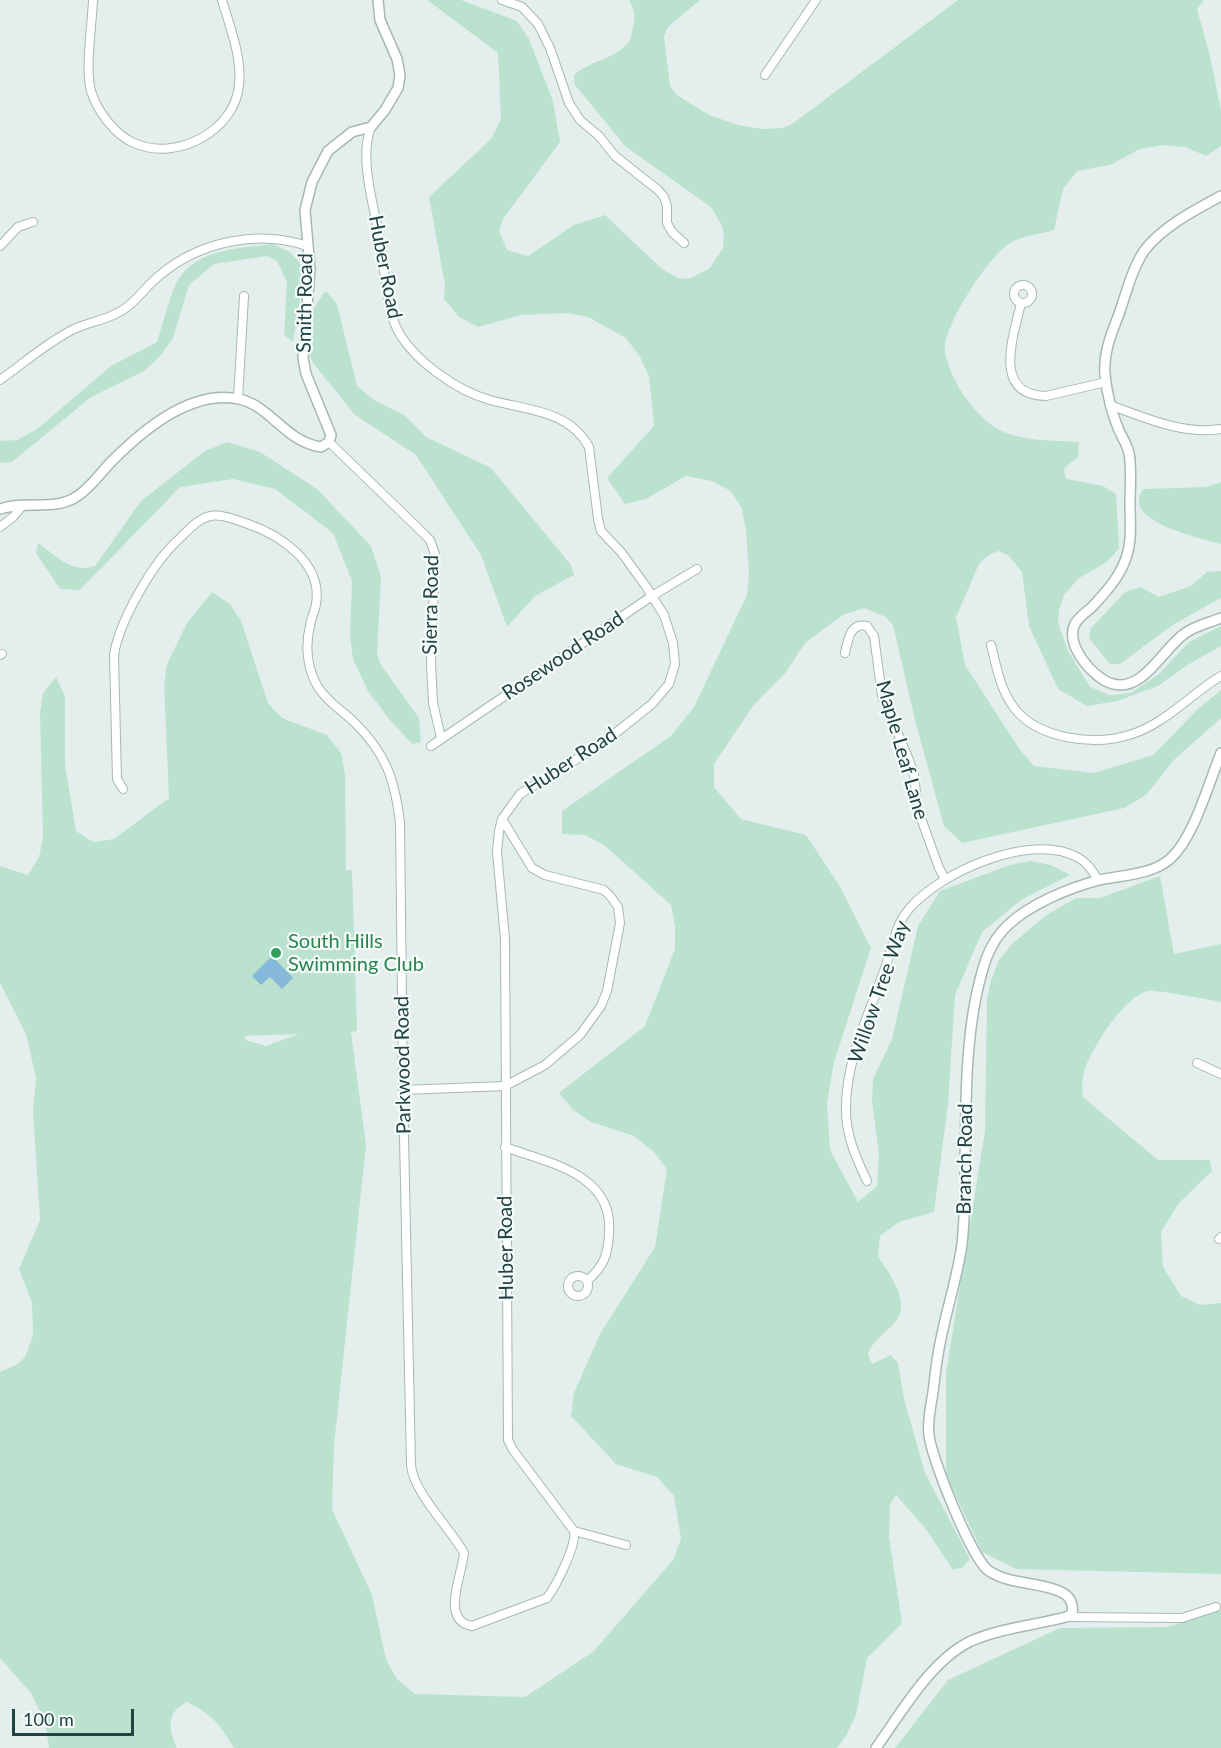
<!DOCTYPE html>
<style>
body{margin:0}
#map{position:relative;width:1221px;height:1748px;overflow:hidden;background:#e4efed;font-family:Lato,sans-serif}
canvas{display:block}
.scale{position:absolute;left:12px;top:1709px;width:122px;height:27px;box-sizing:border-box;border:3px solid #214342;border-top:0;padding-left:8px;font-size:18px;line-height:21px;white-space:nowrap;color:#214342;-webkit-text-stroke:4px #f5fbf9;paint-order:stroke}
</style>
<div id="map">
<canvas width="1221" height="1748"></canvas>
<div class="scale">100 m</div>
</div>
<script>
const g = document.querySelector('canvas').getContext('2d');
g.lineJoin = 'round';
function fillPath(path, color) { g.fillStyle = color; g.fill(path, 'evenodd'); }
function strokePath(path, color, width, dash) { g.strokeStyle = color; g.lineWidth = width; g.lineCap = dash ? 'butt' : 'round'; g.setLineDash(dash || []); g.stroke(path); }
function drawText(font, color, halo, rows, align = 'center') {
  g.font = font + ' Lato,sans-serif'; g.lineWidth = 4.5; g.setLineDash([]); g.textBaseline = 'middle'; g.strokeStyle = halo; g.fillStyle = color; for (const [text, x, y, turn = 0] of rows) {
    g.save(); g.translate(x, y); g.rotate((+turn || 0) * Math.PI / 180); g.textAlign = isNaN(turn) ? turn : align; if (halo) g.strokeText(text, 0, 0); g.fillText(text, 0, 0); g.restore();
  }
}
fillPath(new Path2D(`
 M427 0H461L517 21 529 39 553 101 560 142 503 219 499 231 507 250 528 256 574 225 605 215 662 269 680 279 691 278 710 268 723 248 724 237 722 226 711 207 626 147 575 85 574 75C590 60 618 59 630 40 632 37 632 30 633 26 636 16 634 9 629 0H700L668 27 664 36 670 86 677 95 709 115 738 125 762 129 783 128 792 124 958 0H1204L1197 9 1210 56 1221 110V146L1206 156 1185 147 1164 145 1140 149 1110 165 1077 171 1063 189 1054 230C1040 234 1022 236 1010 243 989 255 942 328 945 351 949 378 974 416 998 429 1021 442 1053 440 1079 442L1078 457 1065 467 1064 472 1067 479 1103 486 1116 494 1119 548 1107 562 1079 578 1064 595 1059 610 1058 623 1068 651 1090 687 1110 695 1131 693 1159 674 1189 642 1221 626V646L1186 666 1158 686 1117 701 1087 706 1058 689 1029 626 1022 572 1008 555 998 551 987 556 979 564 956 617 965 665 1020 750 1034 766 1094 773 1153 755 1199 708 1221 690V718L1174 760 1146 795 1124 808 962 843 944 826 915 720 893 625 886 617 864 608 843 615 805 643 786 672 753 706 714 764V787L741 819 806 835 841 888 871 948 834 1062 827 1103 830 1150 858 1202 877 1186 879 1156 872 1100 873 1079 892 1039 918 926 940 891 1010 865 1031 861 1051 865 1070 875 1021 900 982 932 955 995 948 1104 934 1212 899 1222 880 1236 878 1257C888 1271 909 1299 898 1318 889 1332 873 1338 868 1355L872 1364 891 1355 898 1363 904 1399 925 1473 970 1559 963 1567 953 1570 926 1529 896 1495 890 1504 889 1537 902 1623 867 1658 856 1715 846 1736 837 1748H234C219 1723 213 1715 187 1702 166 1712 168 1729 177 1748H49L45 1722 31 1693 0 1658V1372L18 1364 25 1357 33 1336 32 1302 19 1269 40 1220 33 1111 36 1078 26 1034 0 983V866L28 875 39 857 43 837 40 713 43 693 56 677 65 696V765L76 831 93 842 114 839 169 798 164 685 167 664 187 623 212 592 230 604 241 621 268 703 282 718 327 735 341 753 345 774 346 870H352L357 1031 351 1032 366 1145 334 1445 332 1509 372 1595 386 1660 397 1679 415 1694 525 1697 594 1651 673 1560 681 1539 674 1496 657 1477 616 1464 571 1416 574 1393 600 1334 655 1247 667 1169 654 1152 634 1136 591 1122 573 1110 559 1093 645 1026 675 949V926L671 905 604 845 585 835 562 834V811L671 736 694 707 747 595 749 574 746 531 742 509 731 491 711 481 686 476 646 499 625 504 607 478 654 426 649 376 640 357 626 338 588 317 567 313 521 315 478 327 459 317 444 299 445 285 429 197 491 139 501 119 498 53ZM299 1034 266 1046 246 1040 244 1036Z
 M272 244 290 252 305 269 293 342 284 335 287 282 277 261 267 256 214 264 189 285 173 338 160 356 144 371 91 397 12 462 0 463V441L17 440 36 430 111 366 157 342C163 325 170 294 178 280 196 249 241 248 272 244Z
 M326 291 337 304 357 386 374 400 404 415 426 437 491 468 571 565 574 575 535 596 507 627 481 555 416 455 355 415 313 363C302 339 308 310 326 291Z
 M227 442 260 452 317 489 371 546 381 577 377 654 381 665 419 718 421 742 412 744 389 719 368 691 353 659 350 637 352 581 333 533 275 489 233 479 180 487 80 590 60 589 36 553 38 543C57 556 72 574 95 566L141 501 205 451Z
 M1221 482V544C1203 539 1134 524 1139 498 1140 494 1142 492 1143 489L1206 487Z
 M1221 571V598L1174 624 1120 664H1110L1089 638 1091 628 1125 592 1140 587 1159 597 1191 586 1207 572Z
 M1160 876 1174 954 1221 944V1002C1209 1000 1156 989 1147 991 1124 998 1098 1040 1088 1061 1083 1072 1081 1085 1083 1097L1158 1160H1210L1212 1171 1179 1203 1161 1232 1163 1267 1181 1296 1200 1305 1221 1303V1574L1016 1569 982 1552 946 1475V1373L985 1131 987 999 991 980 999 960 1012 944 1045 916 1076 898H1100Z
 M1221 1609V1748H895L948 1680 1060 1628 1168 1627Z`), '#bbe2cf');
fillPath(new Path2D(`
 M272 956 293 978 282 989 270 977 261 985 252 976Z`), '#86b8da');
const minor = new Path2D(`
 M93 0C92 24 85 70 91 91 97 111 115 135 134 143 176 162 235 131 239 85 242 57 230 27 222 0
 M502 0 522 7 538 24 550 48 569 103 580 120 599 136 615 156 658 190 664 197 667 206V223L672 232 684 243
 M765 75 816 0
 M371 127C359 158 373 202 379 235 383 259 387 309 397 329 413 360 457 391 490 400 526 410 569 410 589 447L598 519 601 531 621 552 645 585 664 615 673 643 675 664 669 684 652 704 603 743 520 794 502 819 499 831 497 852 505 939 508 1440 513 1450 574 1531
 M0 246 18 227 33 222
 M1014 294a9 9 0 1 1 18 0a9 9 0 1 1-18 0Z
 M1021 303C1014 335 991 395 1046 396L1106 382
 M0 380C24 363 45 344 72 330 90 321 110 320 127 307 139 298 148 284 160 275 199 242 258 229 307 246
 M238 399 244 296
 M1110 405C1145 418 1184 435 1221 429
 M329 442 419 529 430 540 435 554 431 663 433 703 441 738
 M0 527 13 517 23 505
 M991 645C997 668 1000 690 1015 709 1039 739 1094 746 1129 735 1140 732 1153 725 1162 719 1183 706 1200 688 1221 676
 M845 653C848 640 850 622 867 626L874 636 882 696 909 760 914 775 918 810 939 868 945 879
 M0 655 2 654
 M431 746 652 596 697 569
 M123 789 117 779 114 655C119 622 152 564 177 541 206 512 209 510 248 524 280 535 323 563 316 604 315 611 311 618 310 626 305 646 307 669 318 687 326 701 343 711 354 722 386 753 395 780 400 823L403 1090 411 1465C413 1492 450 1528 464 1553 462 1576 440 1620 472 1626L547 1598C556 1586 577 1545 574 1531
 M1197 1063 1221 1074
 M403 1090 505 1086 545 1065 580 1035 601 1006 607 991 620 923 618 907 611 897 604 890 545 875 532 868 502 819
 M505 1147C549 1163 614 1174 609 1233 608 1255 604 1266 587 1281
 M867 1181C856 1158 845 1133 846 1107 846 1056 873 1007 888 959 894 941 896 924 909 909 940 872 1031 832 1077 857 1087 862 1093 871 1098 880
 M1219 1239 1221 1237
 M568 1286a10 10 0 1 1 20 0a10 10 0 1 1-20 0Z
 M574 1531 626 1545
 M1067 1617 1182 1618 1216 1607`);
const tertiary = new Path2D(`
 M1221 196C1195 210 1162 227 1144 251 1132 269 1126 294 1119 314 1111 335 1103 353 1105 375 1107 393 1111 411 1118 428 1121 436 1127 444 1129 453 1132 469 1130 486 1130 503 1130 515 1131 527 1130 539 1128 568 1110 588 1091 608 1086 612 1078 618 1075 624 1064 644 1093 679 1113 684 1143 692 1163 649 1184 634 1194 626 1209 623 1221 618
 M0 509C24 500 55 511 76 497 91 488 100 473 112 461 143 430 191 389 239 399 271 406 284 441 321 447L329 442 331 435 306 374 303 358 310 269 305 210 312 182 328 151 352 132 371 127 385 110 398 88 400 75 397 59 380 20 378 0
 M876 1748C901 1713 931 1660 971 1641 1001 1628 1035 1625 1066 1617L1072 1614C1074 1604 1070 1596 1061 1592 1042 1582 1010 1585 989 1571 972 1560 931 1457 929 1435 927 1421 931 1406 933 1392 935 1378 936 1363 939 1349 945 1314 957 1280 962 1244 965 1217 965 1190 965 1163 966 1106 965 1048 977 992 983 966 988 944 1008 925 1030 904 1069 888 1099 880 1122 875 1152 875 1170 859 1194 838 1209 782 1221 753`);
strokePath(minor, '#a6b8b6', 10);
strokePath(tertiary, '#a6b8b6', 12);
strokePath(minor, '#fff', 8);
strokePath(tertiary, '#fff', 9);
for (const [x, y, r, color] of [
 [276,953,6,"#2e9e5b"]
]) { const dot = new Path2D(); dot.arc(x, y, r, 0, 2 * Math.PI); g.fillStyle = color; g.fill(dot); strokePath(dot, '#f5fbf9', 2); }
drawText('20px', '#214342', '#f5fbf9', [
 ["Huber Road",385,267,79],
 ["Smith Road",305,303,-89],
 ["Sierra Road",431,605,-89],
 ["Rosewood Road",563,656,-34],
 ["Maple Leaf Lane",902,750,74],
 ["Huber Road",571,761,-33],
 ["Willow Tree Way",879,992,-71],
 ["Parkwood Road",403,1065,-91],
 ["Branch Road",965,1159,-89],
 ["Huber Road",506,1248,-91]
]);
drawText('20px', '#27864d', '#f5fbf9', [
 ["South Hills",288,942],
 ["Swimming Club",288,965]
], 'left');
</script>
